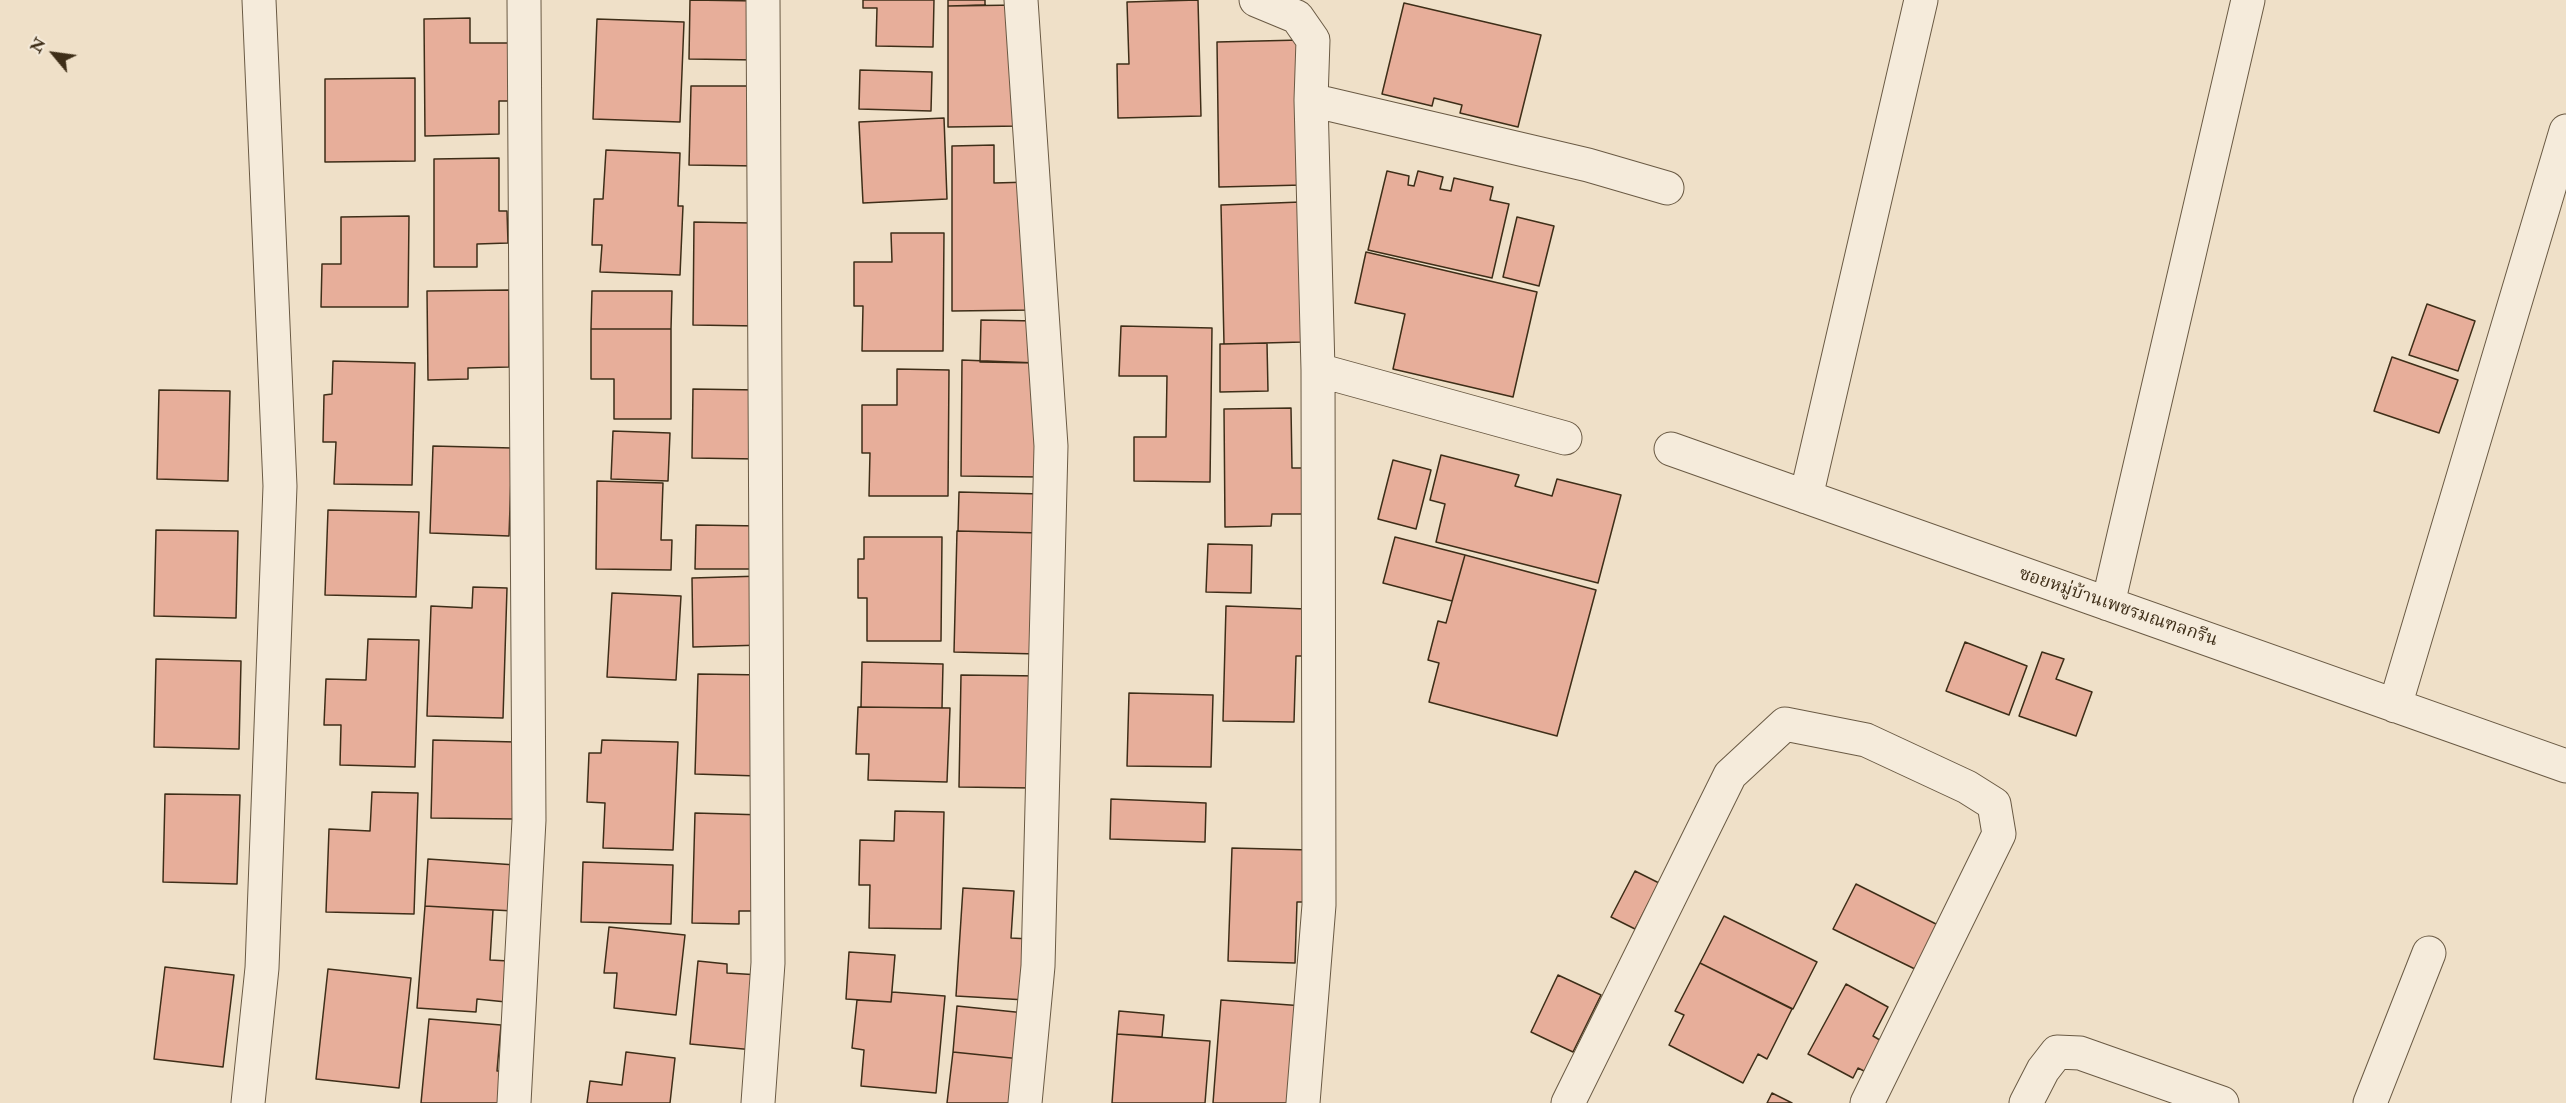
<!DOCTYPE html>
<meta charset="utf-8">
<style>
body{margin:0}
#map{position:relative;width:2566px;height:1103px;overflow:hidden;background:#efe0c8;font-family:"IM FELL Double Pica",serif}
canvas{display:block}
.north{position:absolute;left:24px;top:24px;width:60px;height:60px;-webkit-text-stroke:4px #f5ebdb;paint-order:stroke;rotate:299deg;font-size:16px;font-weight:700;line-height:24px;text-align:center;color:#3e2e18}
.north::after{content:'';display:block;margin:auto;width:21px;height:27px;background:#3e2e18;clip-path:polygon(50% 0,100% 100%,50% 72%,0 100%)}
</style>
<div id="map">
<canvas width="2566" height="1103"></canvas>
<div class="north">N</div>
</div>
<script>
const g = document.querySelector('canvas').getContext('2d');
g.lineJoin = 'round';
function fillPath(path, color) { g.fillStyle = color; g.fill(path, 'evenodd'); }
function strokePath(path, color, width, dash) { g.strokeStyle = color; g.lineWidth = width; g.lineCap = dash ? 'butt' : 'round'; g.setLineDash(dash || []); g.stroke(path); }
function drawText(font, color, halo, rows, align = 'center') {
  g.font = font + ' "IM FELL Double Pica","Noto Serif Thai",serif'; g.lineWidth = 6; g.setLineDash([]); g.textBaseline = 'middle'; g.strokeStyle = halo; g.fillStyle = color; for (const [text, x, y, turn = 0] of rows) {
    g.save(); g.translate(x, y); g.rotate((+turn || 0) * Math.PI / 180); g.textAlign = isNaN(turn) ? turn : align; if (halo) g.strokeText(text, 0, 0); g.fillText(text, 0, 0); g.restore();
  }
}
const building = new Path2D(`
 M690 0 758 1 757 60 689 59Z
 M863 0H934L933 47 876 46 877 8H863Z
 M948 0H985V5L948 6Z
 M1198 0 1201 116 1118 118 1117 64H1129L1127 2Z
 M1404 3 1541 35 1518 127 1460 113 1462 105 1434 98 1432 106 1382 94Z
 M1019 5 1021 126 948 127V6Z
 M470 18V43H510V101H499V134L425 136 424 19Z
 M597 19 684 22 680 122 593 119Z
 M1301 40 1303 185 1219 187 1217 42Z
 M860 70 932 72 931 111 859 109Z
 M415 78V161L325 162V79Z
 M691 86H749L758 166 689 165Z
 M944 118 947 199 863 203 859 122Z
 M994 145V183L1031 182 1033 310 952 311V146Z
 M606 150 680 153 678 206H683L680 275 600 272 602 245H592L594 199H603Z
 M499 158V211H507L508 243 477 244V267H434V159Z
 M1387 171 1409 176 1408 185 1414 186 1418 171 1443 177 1440 189 1451 191 1454 178 1493 187 1490 200 1509 204 1492 278 1368 250Z
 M1301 202 1303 342 1224 344 1221 205Z
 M409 216 408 307H321L322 264H341V217Z
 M1517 217 1554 226 1539 286 1503 277Z
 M694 222 752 223 758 326 693 325Z
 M891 233H944L943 351H862L863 306H854V262H892Z
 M1366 252 1537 292 1513 397 1393 369 1405 314 1355 303Z
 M509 290V367L468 368V379L428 380 427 291Z
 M592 291H672L671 329H591Z
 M2427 304 2475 321 2458 371 2409 355Z
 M981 320 1037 321V363L980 362Z
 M1121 326 1212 328 1210 482 1134 481V437H1166L1167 376H1119Z
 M591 329H671V419H614V379H591Z
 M1267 343 1268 391 1220 392V344Z
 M2392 357 2458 380 2439 433 2374 411Z
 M962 360 1037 363 1040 477 961 476Z
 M333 361 415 363 412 485 334 484 336 442H323L324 395 332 394Z
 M897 369 949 370 948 496H869L870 453H862V405H897Z
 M693 389 759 390 758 459 692 458Z
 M159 390 230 391 228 481 157 479Z
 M1291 408 1292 468H1303V514H1272L1271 526 1225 527 1224 409Z
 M613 431 670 433 668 481 611 479Z
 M433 446 512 448 509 536 430 533Z
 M1441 455 1519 475 1515 486 1552 496 1557 479 1621 495 1598 583 1436 542 1445 504 1430 500Z
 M1393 460 1431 470 1416 529 1378 519Z
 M597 481 663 483 661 540H672L671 570 596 569Z
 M959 492 1042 494 1041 533 958 531Z
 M328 510 419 512 416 597 325 595Z
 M696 525 761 526 760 569H695Z
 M156 530 238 531 236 618 154 616Z
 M957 531 1041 533 1038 654 954 652Z
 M864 537H942L941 641H867V598H858V559H864Z
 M1395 537 1465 555 1452 601 1383 583Z
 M1208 544 1252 545 1251 593 1206 592Z
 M1465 555 1596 590 1557 736 1429 702 1439 663 1428 660 1438 621 1446 623Z
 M762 576 763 645 693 647 692 578Z
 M473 587 507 588 503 718 427 716 431 606 472 608Z
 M612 593 681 596 676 680 607 677Z
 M1226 606 1306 609 1304 656H1296L1294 722 1223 721Z
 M368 639 419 640 415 767 340 765 341 725H324L326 679 366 680Z
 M1965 642 2027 666 2009 715 1946 691Z
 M2042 652 2064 659 2056 679 2092 692 2076 736 2019 716Z
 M156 659 241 661 239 749 154 747Z
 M862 662 943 664 942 708 861 707Z
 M698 674 765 675 758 776 695 774Z
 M961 675 1041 676 1032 788 959 787Z
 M1129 693 1213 695 1211 767 1127 766Z
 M858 707 950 708 947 782 868 780 869 754H856Z
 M433 740 516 742 515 819 431 818Z
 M602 740 678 742 673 850 603 848 605 803 587 802 589 753H601Z
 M372 792 418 793 414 914 326 912 329 829 370 831Z
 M165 794 240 795 237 884 163 882Z
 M1111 799 1206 803 1205 842 1110 839Z
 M895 811 944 812 941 929 869 928 870 885H859L860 840 894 841Z
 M695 813 764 815 761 911H739V924L692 923Z
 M1232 848 1311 850 1309 902H1297L1295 963 1228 961Z
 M428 859 516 865 513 911 425 906Z
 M583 862 673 865 671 924 581 922Z
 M1635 871 1659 883 1635 929 1611 917Z
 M1856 884 1942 927 1921 972 1833 929Z
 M963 888 1014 891 1011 938 1030 939 1026 1000 956 996Z
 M425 906 493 910 490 960 509 961 506 1002 477 999 476 1012 417 1008Z
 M1724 916 1817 962 1793 1009 1700 963Z
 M609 927 685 935 676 1015 614 1008 617 973H604Z
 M849 952 895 955 891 1002 846 999Z
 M698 961 727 964V973L760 975 754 1050 690 1044Z
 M1700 963 1792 1009 1767 1059 1758 1054 1743 1083 1669 1045 1684 1015 1675 1011Z
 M165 967 234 975 223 1067 154 1059Z
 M328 969 411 978 399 1088 316 1079Z
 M1558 975 1601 995 1573 1052 1531 1032Z
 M1846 984 1888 1007 1873 1036 1890 1046 1874 1076 1858 1068 1853 1078 1808 1054Z
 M892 992 945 996 936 1093 861 1086 864 1050 852 1048 857 1000 891 1002Z
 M1221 1000 1304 1006 1297 1103H1213Z
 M957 1006 1025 1013 1021 1059 953 1052Z
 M1119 1011 1164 1015 1162 1037 1117 1034Z
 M429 1019 501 1025 497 1071H507L504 1103H421Z
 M1117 1034 1210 1041 1205 1103H1112Z
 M626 1052 675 1058 670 1103H587L590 1081 622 1085Z
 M953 1052 1021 1059 1016 1103H947Z
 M1772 1093 1792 1103H1767Z`);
fillPath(building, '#e7ae9a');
strokePath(building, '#3e2e18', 1.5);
const minor = new Path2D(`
 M1021 0 1051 446 1038 966 1025 1103
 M1256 0 1297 17 1313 40 1311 100 1318 370 1319 905 1303 1103
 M1311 100 1588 165 1667 188
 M1318 370 1565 438
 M1671 449 2566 766
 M1806 497 1921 0
 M2108 604 2248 0
 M2395 706 2566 131
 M248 1103 262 968 280 486 259 0
 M514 1103 529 820 524 0
 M758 1103 768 963 763 0
 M1568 1103 1730 775 1785 724 1866 740 1967 787 1994 804 1999 834 1867 1103
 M2026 1103 2043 1070 2057 1052 2080 1053 2222 1103
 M2370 1103 2429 953`);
strokePath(minor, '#6a5a44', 35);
strokePath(minor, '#f5ebdb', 33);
drawText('18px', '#3e2e18', '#f5ebdb', [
 ["ซอยหมู่บ้านเพชรมณฑลกรีน",2118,608,19]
]);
</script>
